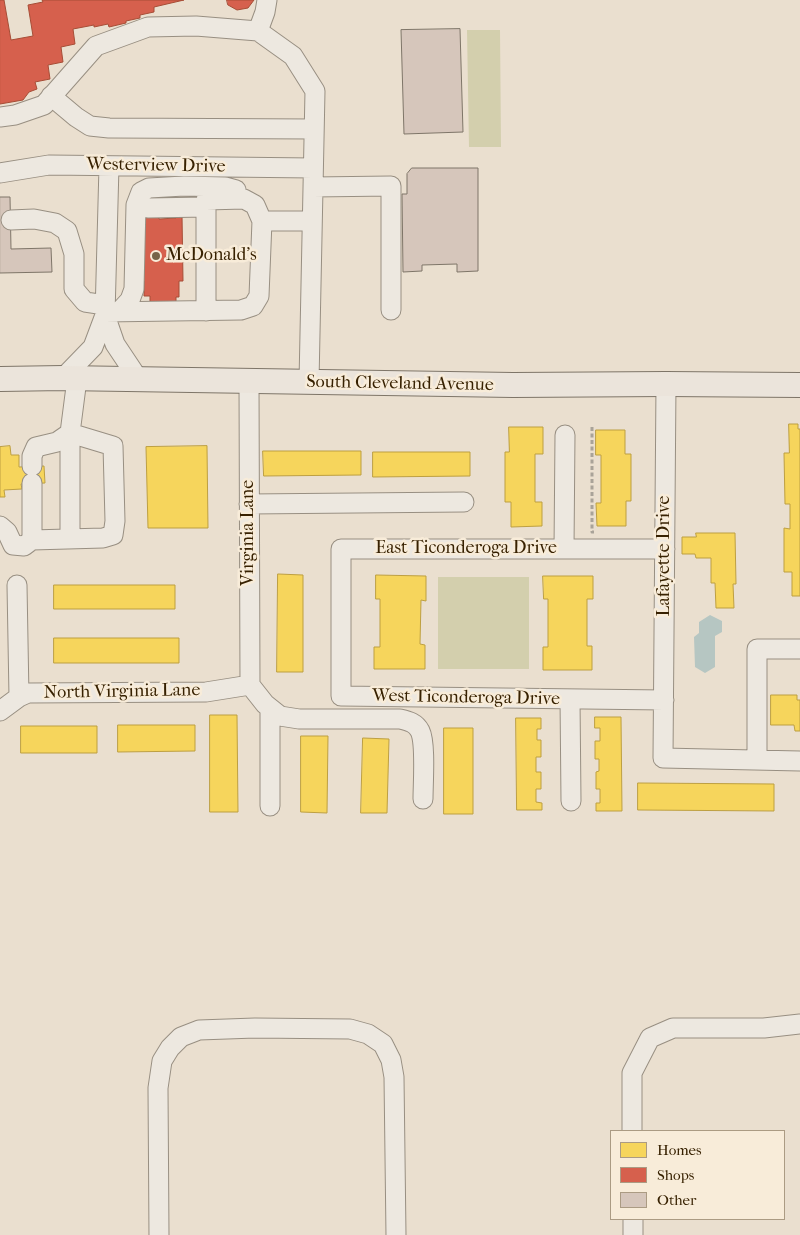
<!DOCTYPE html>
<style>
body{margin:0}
#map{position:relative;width:800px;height:1235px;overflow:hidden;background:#eadfcf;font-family:"IM FELL French Canon",serif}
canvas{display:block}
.legend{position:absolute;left:610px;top:1130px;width:175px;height:90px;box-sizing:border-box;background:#f8ecd9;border:1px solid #ab9b83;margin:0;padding:6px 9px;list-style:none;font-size:15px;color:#372101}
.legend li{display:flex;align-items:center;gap:10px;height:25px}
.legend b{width:25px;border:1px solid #ab9b83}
</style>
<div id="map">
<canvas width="800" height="1235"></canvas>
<ul class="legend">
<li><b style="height:14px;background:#f6d55c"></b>Homes</li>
<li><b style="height:14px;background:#d6604d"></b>Shops</li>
<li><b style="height:14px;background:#d6c6bb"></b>Other</li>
</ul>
</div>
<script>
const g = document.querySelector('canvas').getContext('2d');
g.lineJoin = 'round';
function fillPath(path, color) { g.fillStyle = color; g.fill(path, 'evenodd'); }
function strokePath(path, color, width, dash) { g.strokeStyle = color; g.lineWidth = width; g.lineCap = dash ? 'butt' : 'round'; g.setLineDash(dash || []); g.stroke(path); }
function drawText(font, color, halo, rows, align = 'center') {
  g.font = font + ' "IM FELL French Canon",serif'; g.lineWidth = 5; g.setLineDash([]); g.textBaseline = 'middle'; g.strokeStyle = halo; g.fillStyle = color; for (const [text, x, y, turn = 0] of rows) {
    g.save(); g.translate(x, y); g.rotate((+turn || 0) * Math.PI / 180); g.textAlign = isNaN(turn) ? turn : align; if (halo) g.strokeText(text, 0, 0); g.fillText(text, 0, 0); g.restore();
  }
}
fillPath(new Path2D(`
 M467 30H500L501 147H469Z
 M438 577H529V669H438Z`), '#d3cfad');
fillPath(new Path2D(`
 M710 615 722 621V632L715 636V667L705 673 695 667 694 637 699 633V622Z`), '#b6c6c2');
const homes = new Path2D(`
 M789 424H798V429H800V596H792V572H784V528L790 529V504H785L784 453H789Z
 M509 427H543V454H535V502H542V526L511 527V502H505V452H509Z
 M596 430H625V454H631V501H626V526H597L596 503H601V455H596Z
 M10 446 11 455H19V467L44 466 45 483 21 484 22 489 4 490 5 497H0V447Z
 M207 446 208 528H148L146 447Z
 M263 451H361V475L264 476Z
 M373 452H470V476L373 477Z
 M696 533H735L736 584H733L734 608H716L715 583H711V558H696L695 554H682V537H696Z
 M278 574 303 575V672H277Z
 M376 575 426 576V601L421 600 420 644 425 645V669H374V647H380V599H376Z
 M543 576H593V599H587V646H592V670H543V647H548V599H544Z
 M54 585H175V609H54Z
 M54 638H179V663H54Z
 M771 695H797V700H800V731H795L794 725H771Z
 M210 715H237L238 812H210Z
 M595 717H621L622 811H596V803H600V789H596V772L599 771V759H595V741H600V728H595Z
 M516 718H541V729H537V740H541V757H536V772H541V789H536V802L542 803V810H517Z
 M118 725H195V751L118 752Z
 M21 726H97V753H21Z
 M444 728H473V814H444Z
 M301 736H328L327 813 301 812Z
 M363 738 389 739 387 813H361Z
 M638 783 774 784V811L638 810Z`);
fillPath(homes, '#f6d55c');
strokePath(homes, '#bd9f41', 1);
const shops = new Path2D(`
 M0 0H4L11 40 33 36 28 5 43 2 42 0H184L154 7V12L140 15V18L126 21V23L109 27 108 24 94 27V25L73 29 75 44 61 47 63 62 48 65 50 79 35 82 37 89 29 92 23 100 0 104Z
 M227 0H254L248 8 237 10 228 5Z
 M141 215H159V219L176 218V215H182L183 281H179V297H176V302H150V296H144V281H141Z`);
fillPath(shops, '#d6604d');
strokePath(shops, '#a64d36', 1);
const building = new Path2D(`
 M460 29 463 132 404 134 401 30Z
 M412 168H478V271L457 272V264L422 265V271L403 272 402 194H407V174Z
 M0 197H10L11 249 51 248 52 272 0 273Z`);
fillPath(building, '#d6c6bb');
strokePath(building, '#7e7568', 1);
const minor = new Path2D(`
 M258 31 265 12 267 0
 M51 96 76 117 90 126 109 128 314 129
 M0 117 15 115 44 105 96 46 148 27 196 26 258 31 293 56 315 91 309 382
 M109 166 105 315 115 344 139 380
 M0 173 49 165 313 168
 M313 187 391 186V310
 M148 208 206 207
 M11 220 34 219 55 223 67 231 74 254V289L85 302 105 305
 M262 221H312
 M105 312 241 310 253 306 259 296 262 221 255 205 244 199 206 200V311
 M119 312 130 300 134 289 136 205 141 192 149 188 184 186 225 187 236 190
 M63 378 93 347 105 315
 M249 381 250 685
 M666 384 663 758 800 761
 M32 466V456L36 447 57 442 70 433 77 379
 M249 504 464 502
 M0 526 7 532 13 545 24 546 32 540V483
 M32 540 103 538 113 535 115 521 113 446 70 433V539
 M564 549 565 435
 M17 585 19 697
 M250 685 265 704 280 716 299 719H400C409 721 416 723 420 731 426 743 423 784 423 799
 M570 699 571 801
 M664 700 341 696V549H665
 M0 711 19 697 28 693 206 692 250 685
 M757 760V649H800
 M270 806V708
 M632 1131V1073L650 1038 673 1028H764L800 1024
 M633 1219V1235
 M159 1235 158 1088 162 1061 170 1048 181 1037 199 1030 255 1028 350 1029 368 1034 383 1044 391 1060 394 1077 396 1235`);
const major = new Path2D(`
 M0 379 63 378 513 385 666 384 800 385`);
strokePath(minor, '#988f82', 21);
strokePath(major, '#7e7568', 26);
strokePath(new Path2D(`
 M592 427V532H594`), '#a9a399', 3, [4, 2.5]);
strokePath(minor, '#ede8e0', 19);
strokePath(major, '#ebe4db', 24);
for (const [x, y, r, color] of [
 [156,256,5,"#766449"]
]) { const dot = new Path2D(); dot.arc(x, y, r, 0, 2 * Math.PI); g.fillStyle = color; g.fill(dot); strokePath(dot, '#f8ecd9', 2); }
drawText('18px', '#372101', '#f8ecd9', [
 ["Westerview Drive",156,166,1],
 ["South Cleveland Avenue",400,384,1],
 ["Virginia Lane",249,533,-90],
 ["East Ticonderoga Drive",466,549],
 ["Lafayette Drive",665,556,-90],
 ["North Virginia Lane",122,692,-1],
 ["West Ticonderoga Drive",466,698,1]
]);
drawText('18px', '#372101', '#f8ecd9', [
 ["McDonald's",166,256]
], 'left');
</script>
